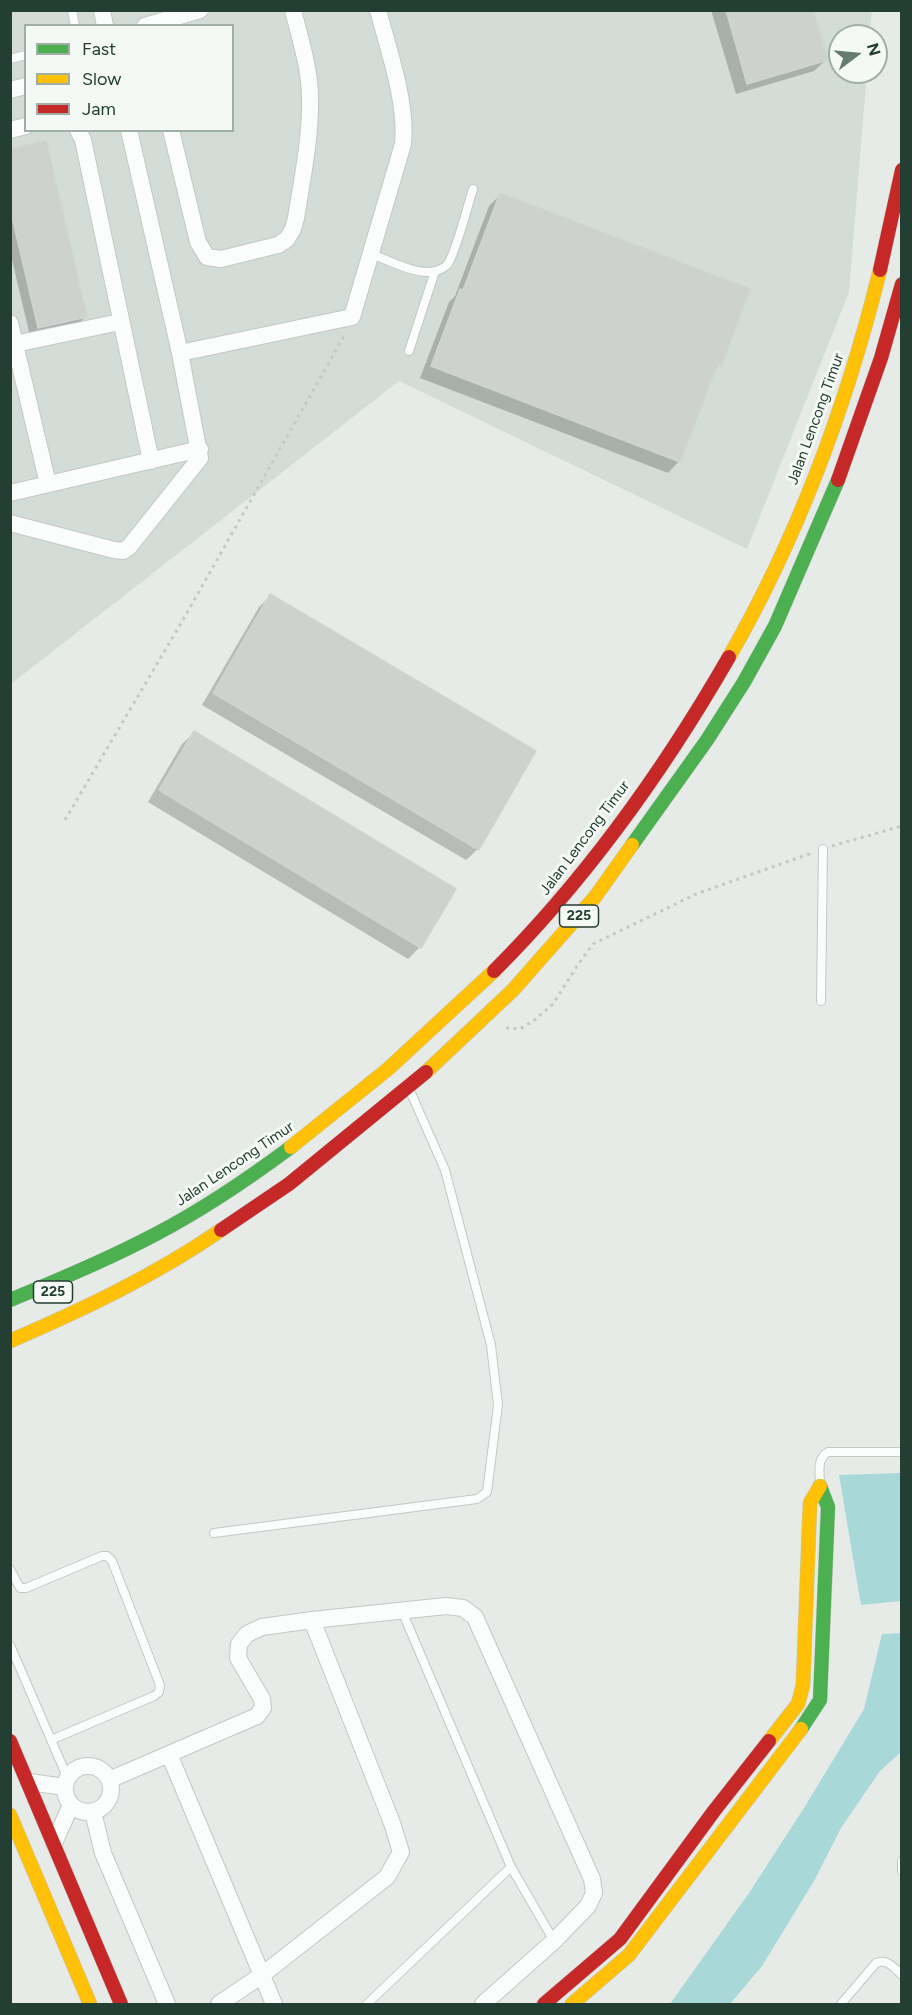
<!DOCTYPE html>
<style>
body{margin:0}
#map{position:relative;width:912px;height:2015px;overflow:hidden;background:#e6ebe8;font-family:Figtree,sans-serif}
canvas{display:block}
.frame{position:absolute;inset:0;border:12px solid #233e33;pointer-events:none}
.legend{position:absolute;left:24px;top:24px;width:210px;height:108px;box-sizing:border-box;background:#f4f9f6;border:2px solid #a0aea8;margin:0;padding:8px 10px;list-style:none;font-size:18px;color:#233e33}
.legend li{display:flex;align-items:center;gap:12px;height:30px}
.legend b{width:30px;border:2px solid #a0aea8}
.north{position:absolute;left:828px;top:24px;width:60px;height:60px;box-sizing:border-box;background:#f4f9f6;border:2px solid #a0aea8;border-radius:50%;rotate:74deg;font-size:16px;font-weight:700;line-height:24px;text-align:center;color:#233e33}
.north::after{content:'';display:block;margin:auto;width:21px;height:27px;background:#677b72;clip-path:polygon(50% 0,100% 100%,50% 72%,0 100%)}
</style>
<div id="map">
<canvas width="912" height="2015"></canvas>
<div class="frame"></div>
<ul class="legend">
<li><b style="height:8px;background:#4caf50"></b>Fast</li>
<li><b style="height:8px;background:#ffc107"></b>Slow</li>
<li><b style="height:8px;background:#c62828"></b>Jam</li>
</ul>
<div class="north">N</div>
</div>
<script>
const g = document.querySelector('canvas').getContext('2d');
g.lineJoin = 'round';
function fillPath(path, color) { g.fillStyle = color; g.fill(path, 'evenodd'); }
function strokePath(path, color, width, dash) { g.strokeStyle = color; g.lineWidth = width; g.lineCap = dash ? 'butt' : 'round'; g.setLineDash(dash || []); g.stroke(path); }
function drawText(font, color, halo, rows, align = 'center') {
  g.font = font + ' Figtree,sans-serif'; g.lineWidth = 6; g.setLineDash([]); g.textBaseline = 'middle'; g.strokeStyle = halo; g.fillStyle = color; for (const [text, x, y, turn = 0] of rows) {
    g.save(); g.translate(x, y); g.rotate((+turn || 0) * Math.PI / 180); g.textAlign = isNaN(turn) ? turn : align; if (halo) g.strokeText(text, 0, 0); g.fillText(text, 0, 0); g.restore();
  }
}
fillPath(new Path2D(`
 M11 11H872L869 36H840V72H867L849 292 747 549 399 381 11 684ZM26 26H232V130H26Z`), '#d4dcd7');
fillPath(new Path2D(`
 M901 1473V1601L861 1605 839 1475Z
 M901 1633V1752L880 1771 841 1828 814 1881 762 1966 730 2004H670L749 1893 804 1808 864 1709 882 1634Z`), '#a8d8d7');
fillPath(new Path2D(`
 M711 10H811L826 60 814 71 736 94Z
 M10 150 85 317 77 325 30 336 10 251Z
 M500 195 719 365 713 372 679 461 668 473 420 378 449 302 455 296 489 206Z
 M270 596 478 849 466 860 202 705 259 607Z
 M194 733 420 947 408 959 148 802 182 744Z`), '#0003');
const building = new Path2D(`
 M726 10H813L828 60 747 84Z
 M46 141 87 317 38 328 10 208V149Z
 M500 193 750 289 721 366 717 365 680 462 431 366 460 289 463 290Z
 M270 594 536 751 479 850 213 693Z
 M194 731 456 889 421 948 159 790Z`);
fillPath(building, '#cdd2cf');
strokePath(building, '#cfd4d1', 1.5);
const lane = new Path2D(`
 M72 10 75 26
 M10 59 26 55
 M372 254C387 260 418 276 435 271 438 271 445 267 447 265 456 254 468 204 473 189
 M409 351 435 271
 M821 1001 823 849
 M820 1485C820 1473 816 1459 828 1452H902
 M214 1533 477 1499 487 1492 498 1405 491 1345 445 1170 411 1093
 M10 1569 20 1588H26L102 1556H107L112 1561 160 1685 159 1692 154 1696 51 1740
 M402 1611 511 1867 554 1941
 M10 1645 68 1779
 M902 1861V1871
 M367 2004 511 1867
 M841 2004 876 1963C887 1958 894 1968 902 1975`);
const street = new Path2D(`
 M102 10 105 26
 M145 26 200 10
 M10 90 26 86
 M10 130 26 126
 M78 130 83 140 151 461
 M171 130 198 242 207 257 221 259 278 245 287 239 293 229 296 218C302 179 311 138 310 98 310 68 300 39 293 10
 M10 323 48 484
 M10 345 120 322
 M180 353 352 317 403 144C407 102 389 52 378 10
 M10 493 200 449
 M10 523 114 550 123 551 129 547 200 458 180 353 129 130
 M169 1754 274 2004
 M65 1789a23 23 0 1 1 46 0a23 23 0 1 1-46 0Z
 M109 1780 257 1716 263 1708 262 1699 238 1658 239 1644 247 1634 262 1627 312 1620 446 1606 463 1608 475 1617 592 1879 594 1893 588 1906 554 1941 483 2004
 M29 1782 65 1787
 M93 1812 103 1853 167 2004
 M54 1843 71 1805
 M219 2004 262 1975 387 1877 401 1852 392 1823 312 1620`);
const fast = new Path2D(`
 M632 845 707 740 744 682 775 626 838 480
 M10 1300C59 1280 109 1259 156 1234 204 1209 248 1179 291 1147
 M801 1729 820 1700 828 1507 820 1486`);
const slow = new Path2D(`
 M729 657C798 537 847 404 880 270
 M426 1072 513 990 595 897 632 845
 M291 1147 388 1069 494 971
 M10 1341C82 1310 156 1275 221 1230
 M769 1741 798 1704 803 1685 810 1503 820 1486
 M10 1815 90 2004
 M572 2004 629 1955 801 1729`);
const jam = new Path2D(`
 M880 270 902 170
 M838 480 881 358 902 284
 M494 971C586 879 664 770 729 657
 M221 1230 289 1184 426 1072
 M10 1741 121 2004
 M544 2004 620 1939 714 1811 769 1741`);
strokePath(lane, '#c3c8c5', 10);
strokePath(street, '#c3c8c5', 18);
strokePath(fast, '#c1c8c5', 15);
strokePath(slow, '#c1c8c5', 15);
strokePath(jam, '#c1c8c5', 15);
strokePath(new Path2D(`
 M65 820 184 618 344 336
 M832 846 902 826
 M506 1028 520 1029 536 1019 553 1004 579 963 593 944 696 894 812 853`), '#c2cac6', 3, [3, 4.5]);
strokePath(lane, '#fbfcfc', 8);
strokePath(street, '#fbfcfc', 16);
strokePath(fast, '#4caf50', 14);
strokePath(slow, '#ffc107', 14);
strokePath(jam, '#c62828', 14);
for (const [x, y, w] of [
 [579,916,39],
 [53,1292,39]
]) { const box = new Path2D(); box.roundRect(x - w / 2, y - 11, w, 22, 4.5); g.fillStyle = '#f4f9f6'; g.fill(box); strokePath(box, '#233e33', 1.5); }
drawText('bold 14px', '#233e33', null, [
 ["225",579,916],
 ["225",53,1292]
]);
drawText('15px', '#233e33', '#f4f9f6', [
 ["Jalan Lencong Timur",816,419,-70],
 ["Jalan Lencong Timur",585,838,-53],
 ["Jalan Lencong Timur",235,1164,-34]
]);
</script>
